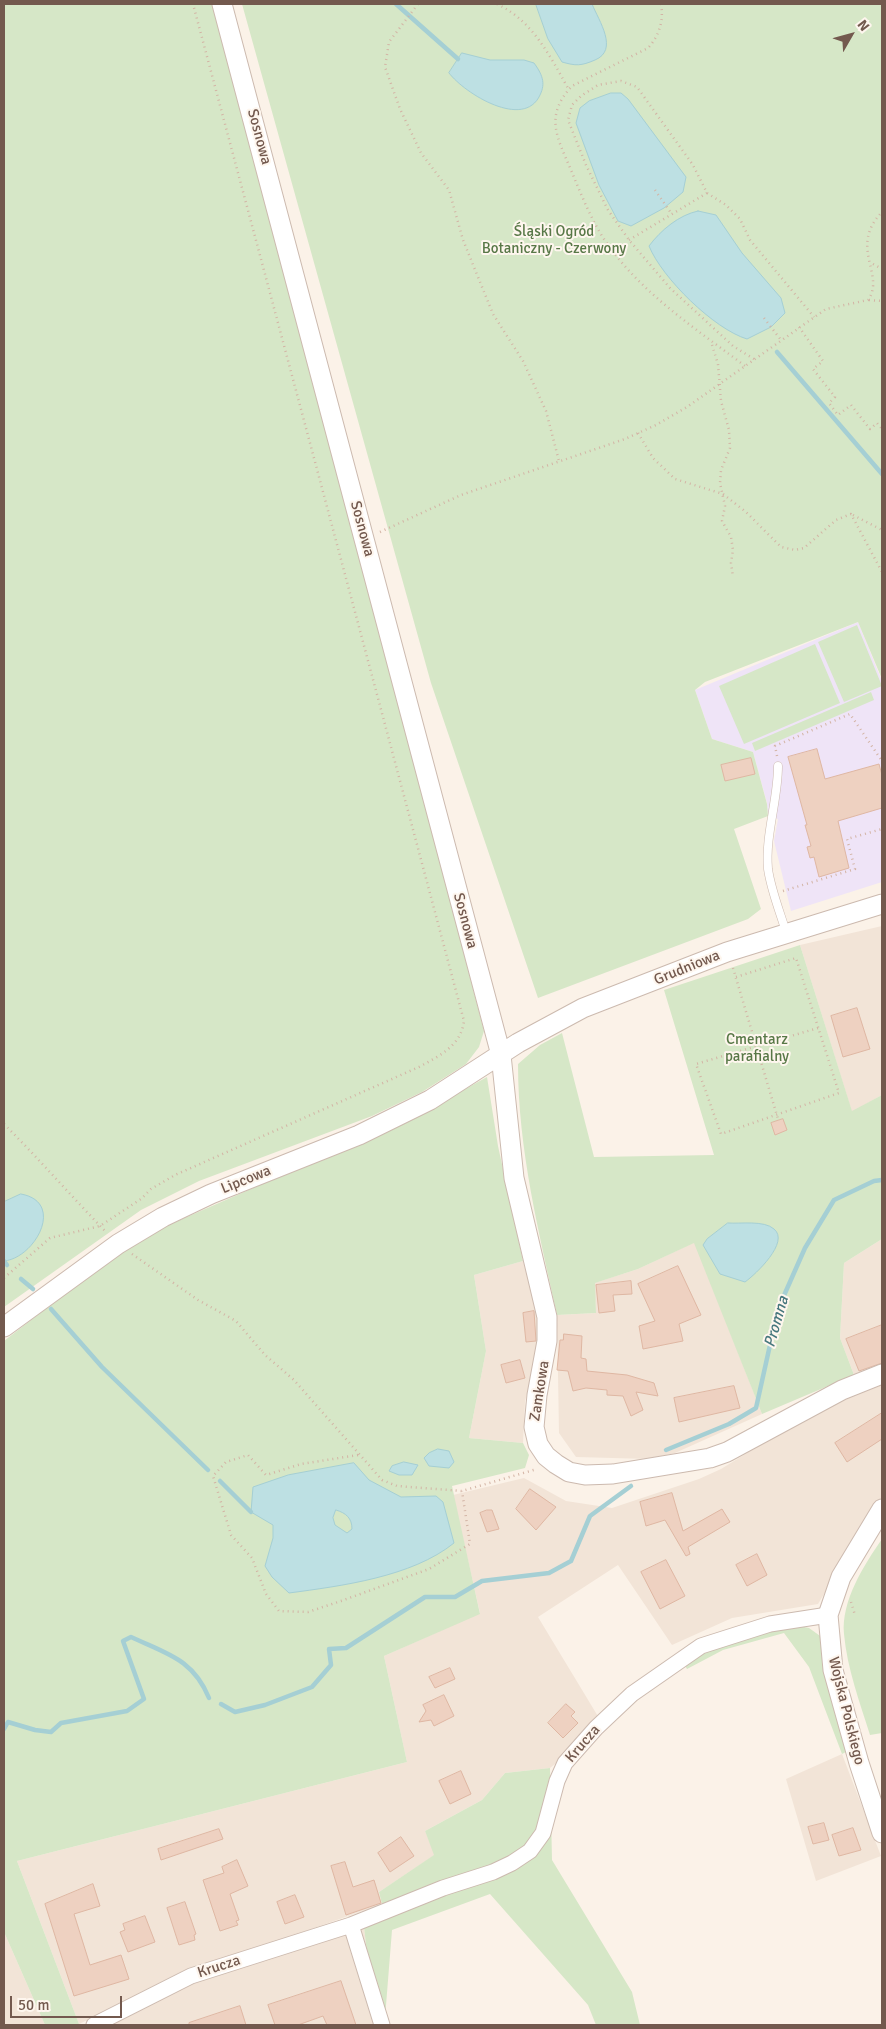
<!DOCTYPE html>
<meta charset="utf-8">
<style>
body{margin:0}
#map{position:relative;width:886px;height:2029px;overflow:hidden;background:#fbf2e8;font-family:Signika,sans-serif}
canvas{display:block}
.frame{position:absolute;inset:0;border:5px solid #73594e;pointer-events:none}
.north{position:absolute;left:826px;top:10px;width:50px;height:50px;-webkit-text-stroke:4px #fef6ee;paint-order:stroke;rotate:52deg;font-size:14px;font-weight:700;line-height:20px;text-align:center;color:#73594e}
.north::after{content:'';display:block;margin:auto;width:18px;height:22px;background:#73594e;clip-path:polygon(50% 0,100% 100%,50% 72%,0 100%)}
.scale{position:absolute;left:10px;top:1996px;width:112px;height:22px;box-sizing:border-box;border:2px solid #73594e;border-top:0;padding-left:6px;font-size:15px;line-height:18px;white-space:nowrap;color:#73594e;-webkit-text-stroke:4px #fef6ee;paint-order:stroke}
</style>
<div id="map">
<canvas width="886" height="2029"></canvas>
<div class="frame"></div>
<div class="north">N</div>
<div class="scale">50 m</div>
</div>
<script>
const g = document.querySelector('canvas').getContext('2d');
g.lineJoin = 'round';
function fillPath(path, color) { g.fillStyle = color; g.fill(path, 'evenodd'); }
function strokePath(path, color, width, dash) { g.strokeStyle = color; g.lineWidth = width; g.lineCap = dash ? 'butt' : 'round'; g.setLineDash(dash || []); g.stroke(path); }
function drawText(font, color, halo, rows, align = 'center') {
  g.font = font + ' Signika,sans-serif'; g.lineWidth = 4; g.setLineDash([]); g.textBaseline = 'middle'; g.strokeStyle = halo; g.fillStyle = color; for (const [text, x, y, turn = 0] of rows) {
    g.save(); g.translate(x, y); g.rotate((+turn || 0) * Math.PI / 180); g.textAlign = isNaN(turn) ? turn : align; if (halo) g.strokeText(text, 0, 0); g.fillText(text, 0, 0); g.restore();
  }
}
fillPath(new Path2D(`
 M882 926V1095L852 1112 800 945Z
 M882 1239V1364L854 1375 840 1338 844 1263Z
 M695 1242 762 1414 675 1453 649 1459 576 1457 559 1433 557 1315 596 1313 594 1283 638 1269Z
 M523 1261 541 1325 533 1373 525 1401 523 1443 469 1438 486 1351 474 1275Z
 M882 1385V1497L818 1604 732 1618 672 1645 618 1565 538 1617 599 1718 564 1757 550 1768 505 1773 482 1800 425 1831 435 1855 379 1892 382 1904 182 1975 79 2024 17 1861 407 1762 384 1656 480 1613 453 1495 524 1478 566 1501 612 1508 699 1479 721 1469 830 1402Z
 M842 1754 881 1856 816 1881 786 1779Z
 M363 1919 368 1961 387 2025H104L167 1991Z
 M4 1932 45 2025H4Z`), '#f2e4d7');
fillPath(new Path2D(`
 M858 622 882 681V882L791 911 774 841 778 819 768 816 767 803 753 752 712 739 695 690Z`), '#efe4f7');
fillPath(new Path2D(`
 M4 4H213L300 325 484 1031 479 1047 466 1064 422 1092 372 1116 199 1181 141 1210 4 1307Z
 M242 4H882V679L858 622 705 682 695 690 712 739 753 752 767 804 768 816 734 829 761 909 748 919 538 998 431 683Z
 M857 625 882 686 844 702 818 642Z
 M815 644 840 703 744 744 719 686Z
 M871 692 874 700 755 751 752 743Z
 M800 945 852 1111 882 1095V1239L844 1263 840 1338 854 1375 762 1414 694 1243 638 1269 595 1283 596 1313 557 1315C539 1232 518 1150 518 1064L540 1045 562 1033 594 1157 714 1155 664 990Z
 M487 1077 498 1146 523 1261 474 1275 486 1351 469 1438 523 1443 529 1455 525 1468 452 1486 480 1614 384 1656 407 1762 17 1861 79 2024 45 2025 4 1932V1341L103 1264 141 1237 409 1120Z
 M882 1539V1733L870 1735C860 1703 847 1668 844 1634 841 1601 864 1565 882 1539Z
 M791 1624 809 1628 823 1638 848 1751 842 1754 809 1667 784 1633 723 1650 687 1669 683 1662 711 1646Z
 M550 1768 552 1860 632 1992 640 2025H596L588 2005 490 1894 392 1930 385 2018 368 1961 363 1919 382 1904 379 1892 434 1855 425 1831 482 1800 505 1773Z`), '#d6e7c7');
const water = new Path2D(`
 M536 4H592C599 21 619 50 595 60 581 66 576 66 562 62L548 39Z
 M462 53 490 60H524L534 63C542 74 546 83 540 95 524 130 465 94 449 73Z
 M611 93H621L628 99 686 177 683 192 664 208 631 226 618 221 599 185 576 123 580 108 589 101Z
 M698 211 716 215 742 253 781 298 785 313 771 327 747 339C714 329 662 278 649 246 661 230 679 215 698 211Z
 M21 1194C66 1202 35 1258 4 1261V1202Z
 M728 1223C740 1224 764 1220 774 1229 790 1242 756 1274 745 1282L720 1274 703 1245 707 1239Z
 M438 1449 449 1451 454 1462 449 1468 429 1466 424 1458 429 1453Z
 M404 1462 418 1465 412 1475H399L389 1471 392 1466Z
 M354 1463 369 1480 401 1497 436 1496 443 1502 454 1543C412 1577 341 1586 289 1593L272 1577 265 1566 273 1538V1525L251 1512 253 1487 288 1475ZM336 1510C346 1513 352 1518 352 1529L347 1533 335 1525 333 1518Z`);
fillPath(water, '#bde0e3');
strokePath(water, '#a5cfd4', 1);
strokePath(new Path2D(`
 M396 4 458 59
 M777 352 882 474
 M4 1261 7 1265
 M21 1279 33 1289
 M51 1309 102 1367 208 1470
 M666 1450 729 1424 756 1408 778 1309 805 1248 834 1200 874 1181 882 1180
 M220 1481 251 1512
 M221 1704 235 1712 265 1705 312 1687 331 1665 329 1649 346 1648 425 1597H455L482 1581 549 1573 571 1561 590 1516 631 1486
 M4 1729 8 1722 35 1730 51 1732 61 1723 127 1711 144 1699 123 1641 131 1637C167 1654 193 1659 209 1698`), '#a5cfd4', 4.5);
const building = new Path2D(`
 M817 749 825 779 879 764 882 775V808L838 821 849 868 819 877 814 857 810 858 807 847 811 846 805 825H807L788 757Z
 M751 758 755 774 725 781 721 765Z
 M857 1008 870 1049 843 1057 831 1016Z
 M783 1119 787 1130 775 1135 771 1123Z
 M678 1266 701 1315 679 1324 683 1341 643 1349 639 1326 655 1321 638 1284Z
 M631 1281 632 1294 613 1295 615 1311 599 1313 596 1285Z
 M534 1311 536 1341 526 1342 523 1313Z
 M882 1325V1363L859 1371 846 1339Z
 M564 1334 582 1336 581 1358 586 1359 587 1371 627 1375 654 1383 658 1396 636 1392 643 1410 631 1416 623 1396 607 1395V1390L586 1388 573 1391 568 1371 557 1370 560 1340H563Z
 M520 1360 525 1378 506 1383 501 1365Z
 M734 1386 740 1408 679 1422 674 1398Z
 M882 1413V1439L847 1462 835 1443Z
 M530 1489 556 1507 536 1530 516 1509Z
 M672 1493 683 1531 722 1509 730 1522 688 1547 690 1554 686 1556 665 1520 646 1526 640 1502Z
 M487 1510H492L499 1529 487 1532 480 1513Z
 M757 1554 767 1575 747 1586 736 1565Z
 M666 1560 685 1596 660 1609 641 1572Z
 M450 1668 455 1679 435 1688 429 1677Z
 M444 1695 454 1716 434 1726 431 1720 419 1722 426 1711 423 1705Z
 M566 1704 575 1712 571 1716 578 1723 563 1738 548 1723Z
 M461 1771 471 1794 450 1804 439 1781Z
 M824 1823 829 1840 813 1844 808 1827Z
 M853 1828 861 1850 839 1856 832 1835Z
 M219 1829 223 1839 161 1860 158 1849Z
 M401 1837 414 1856 390 1872 378 1853Z
 M237 1860 248 1886 230 1894 239 1920 236 1921 238 1925 220 1931 203 1880 224 1873 222 1867Z
 M345 1862 353 1887 374 1880 381 1903 346 1915 331 1866Z
 M93 1884 100 1906 74 1914 90 1965 121 1955 129 1979 74 1996 45 1904Z
 M295 1895 304 1917 285 1924 277 1902Z
 M185 1902 196 1934 194 1935 195 1940 179 1945 167 1908Z
 M145 1916 155 1942 128 1952 120 1932 125 1930 123 1924Z
 M341 1981 356 2025H327L323 2016 298 2025H275L268 2005Z
 M240 2006 246 2025H189V2023Z`);
fillPath(building, '#eed1c1');
strokePath(building, '#dfb7a3', 1);
const service = new Path2D(`
 M778 766C778 800 765 835 768 869 771 890 780 912 786 932`);
const minor = new Path2D(`
 M351 1925 382 2025
 M94 2025 191 1976 351 1925 443 1888 493 1872 512 1863 530 1851 543 1833 557 1781 565 1763 596 1728 632 1694 701 1646 770 1624 828 1615`);
const tertiary = new Path2D(`
 M222 4 501 1055 514 1178 547 1317V1341L537 1395 534 1427 538 1444 546 1456 556 1464 569 1472 585 1475 613 1474 710 1458 727 1452 842 1390 882 1374
 M4 1327 118 1244 163 1217 211 1194 359 1135 430 1100 518 1043 583 1008 727 952 882 904
 M882 1509 841 1577 828 1615 833 1670 859 1763 882 1833`);
strokePath(service, '#ccbaaf', 9);
strokePath(minor, '#ccbaaf', 17);
strokePath(tertiary, '#ccbaaf', 21);
strokePath(new Path2D(`
 M418 4 389 42 385 67 400 109 421 153 449 190 463 240 493 314 523 361 546 411 559 461
 M497 4C533 21 550 56 569 90
 M661 4C664 21 659 36 648 48L572 86C544 116 557 137 571 170 581 194 591 220 606 242 642 294 695 328 745 366
 M655 190 671 213
 M629 240 707 193
 M873 264 882 269
 M869 300 882 301
 M764 318 781 340
 M799 327 823 361 813 369 835 397 829 403 838 415 851 405 870 429 877 423 882 429
 M712 345 718 364 721 401 729 430 730 448 721 470 720 483 725 506 722 521 731 537 733 550 731 563 733 577
 M754 359 733 346 670 288 629 240 608 210 586 165 568 120 572 105 581 96 598 85 621 81 637 87 693 165 707 193 726 205 740 219 750 240 814 317
 M638 433 653 458 675 479 723 494 746 512 781 547 795 550 804 548 836 520 851 514 882 572
 M853 515 882 530
 M380 532 461 495 625 439 656 425 687 407 826 309 868 300C886 275 848 247 882 212
 M777 756 775 746 850 714 882 761
 M783 891 855 869 847 839 882 829
 M733 968 778 1119
 M736 977 796 958 839 1093 721 1134 696 1064 818 1028
 M4 1124C39 1159 72 1197 107 1233
 M132 1254 198 1300 236 1321 265 1355 294 1380 382 1480 397 1486 462 1491 537 1469
 M4 1278 50 1238 100 1226 141 1199 151 1189 175 1175 419 1067C439 1056 461 1046 464 1021L193 4
 M358 1455 301 1464 266 1475 248 1455 226 1462 213 1476 231 1535 252 1558 266 1594 279 1611 308 1612 341 1601 429 1569 470 1544 462 1491
 M851 1602 855 1615`), '#d3b4a5', 2.5, [1, 4]);
strokePath(service, '#fff', 8);
strokePath(minor, '#fff', 15);
strokePath(tertiary, '#fff', 19);
drawText('15px', '#73594e', '#fef6ee', [
 ["Sosnowa",259,137,75],
 ["Sosnowa",362,529,75],
 ["Sosnowa",465,921,75],
 ["Grudniowa",687,968,-22],
 ["Lipcowa",246,1180,-22],
 ["Zamkowa",540,1391,-81],
 ["Wojska Polskiego",846,1711,76],
 ["Krucza",583,1744,-49],
 ["Krucza",219,1967,-18]
]);
drawText('15px', '#587847', '#fef6ee', [
 ["Śląski Ogród",554,232],
 ["Botaniczny - Czerwony",554,249],
 ["Cmentarz",757,1040],
 ["parafialny",757,1057]
]);
drawText('italic 16px', '#46777d', '#fef6ee', [
 ["Promna",777,1322,-74]
]);
</script>
